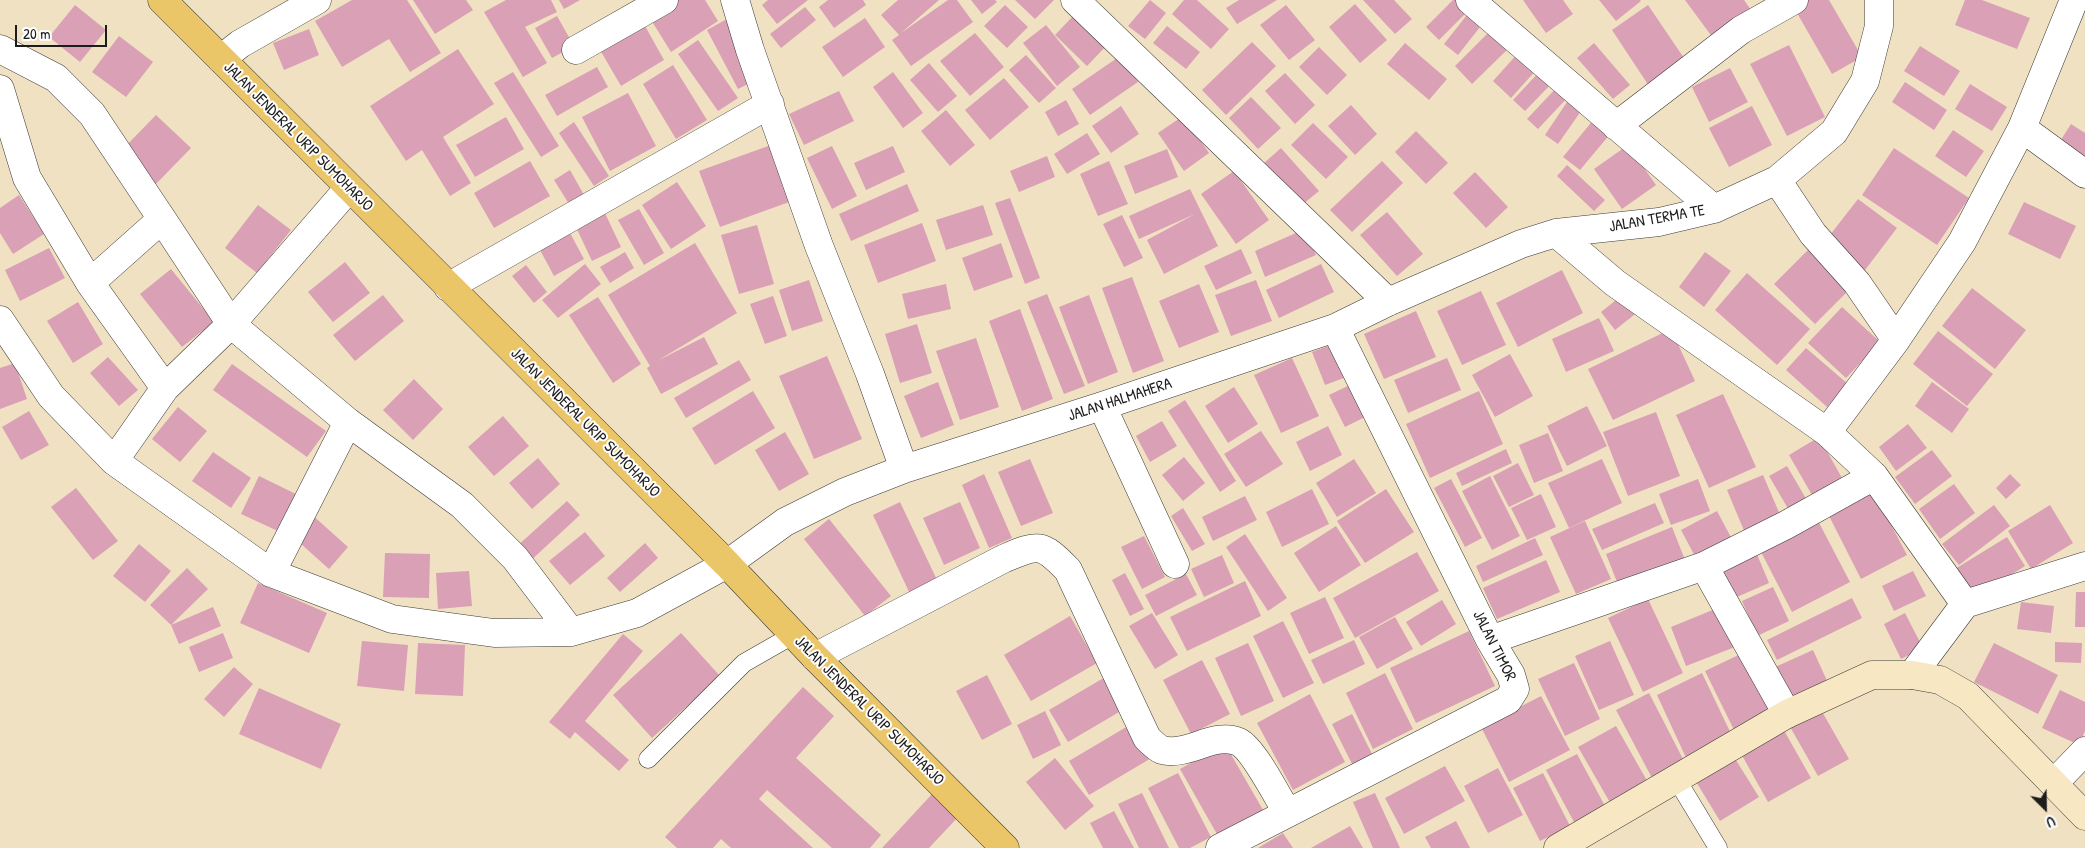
<!DOCTYPE html>
<style>
body{margin:0}
#map{position:relative;width:2085px;height:848px;overflow:hidden;background:#f0e1c2;font-family:"Patrick Hand",sans-serif}
canvas{display:block}
.north{position:absolute;left:2020px;top:783px;width:50px;height:50px;-webkit-text-stroke:4px #fff;paint-order:stroke;rotate:157deg;font-size:14px;font-weight:700;line-height:20px;text-align:center;color:#1c1c1c}
.north::after{content:'';display:block;margin:auto;width:18px;height:22px;background:#1c1c1c;clip-path:polygon(50% 0,100% 100%,50% 72%,0 100%)}
.scale{position:absolute;left:15px;top:25px;width:92px;height:22px;box-sizing:border-box;border:2px solid #1c1c1c;border-top:0;padding-left:6px;font-size:15px;line-height:18px;white-space:nowrap;color:#1c1c1c;-webkit-text-stroke:4px #fff;paint-order:stroke}
</style>
<div id="map">
<canvas width="2085" height="848"></canvas>
<div class="north">U</div>
<div class="scale">20 m</div>
</div>
<script>
const g = document.querySelector('canvas').getContext('2d');
g.lineJoin = 'round';
function fillPath(path, color) { g.fillStyle = color; g.fill(path, 'evenodd'); }
function strokePath(path, color, width, dash) { g.strokeStyle = color; g.lineWidth = width; g.lineCap = dash ? 'butt' : 'round'; g.setLineDash(dash || []); g.stroke(path); }
function drawText(font, color, halo, rows, align = 'center') {
  g.font = font + ' "Patrick Hand",sans-serif'; g.lineWidth = 4; g.setLineDash([]); g.textBaseline = 'middle'; g.strokeStyle = halo; g.fillStyle = color; for (const [text, x, y, turn = 0] of rows) {
    g.save(); g.translate(x, y); g.rotate((+turn || 0) * Math.PI / 180); g.textAlign = isNaN(turn) ? turn : align; if (halo) g.strokeText(text, 0, 0); g.fillText(text, 0, 0); g.restore();
  }
}
fillPath(new Path2D(`
 M352 0H407L441 53 410 72 389 39 342 67 315 21Z
 M413 0H466L473 10 435 34Z
 M506 0H551L557 12 525 27 547 63 523 77 484 12Z
 M559 0H580L564 9Z
 M672 0H705L718 21 671 52 648 15Z
 M768 0H808L777 24 762 5Z
 M828 0H863L866 5 834 28 819 7Z
 M898 0H939L901 33 948 0H957L973 22 911 66 892 40 899 35 881 15Z
 M971 0H995L997 2 982 14Z
 M1015 0H1054L1035 19Z
 M1150 0 1166 13 1145 39 1128 26Z
 M1184 0H1197L1229 29 1211 49 1172 14Z
 M1239 0H1277L1237 24 1226 8Z
 M1363 0H1394L1412 19 1395 34Z
 M1453 0H1461L1470 9 1439 40 1426 27Z
 M1523 0H1563L1573 14 1546 33Z
 M1599 0H1640L1641 1 1616 21Z
 M1685 0H1744L1751 10 1713 38Z
 M1803 0H1829L1862 57 1832 74 1793 6Z
 M1965 0H1982L2030 18 2017 49 1955 25Z
 M1355 4 1387 40 1360 63 1329 27Z
 M75 5 106 30 80 62 49 37Z
 M1005 5 1028 27 1007 48 984 26Z
 M1286 5 1315 40 1289 60 1260 25Z
 M1648 5 1688 64 1651 89 1612 30Z
 M805 7 816 20 781 48 770 34Z
 M1470 11 1484 22 1458 55 1444 44Z
 M1076 13 1108 44 1087 66 1055 35Z
 M557 16 574 46 552 58 535 28Z
 M640 17 664 60 621 86 596 43Z
 M865 18 885 47 843 77 822 47Z
 M727 19 758 79 738 89 707 30Z
 M1046 25 1080 67 1057 86 1023 43Z
 M1167 26 1200 52 1186 69 1153 43Z
 M1493 28 1511 46 1472 84 1455 66Z
 M309 29 319 55 284 70 273 43Z
 M975 33 1004 67 970 96 940 61Z
 M119 36 153 62 126 97 92 72Z
 M698 40 738 98 718 111 678 54Z
 M1252 42 1276 66 1226 115 1202 90Z
 M1405 43 1447 79 1429 100 1387 64Z
 M1594 43 1630 85 1613 99 1577 58Z
 M1789 45 1825 117 1787 136 1750 64Z
 M1920 46 1960 71 1944 96 1904 71Z
 M1319 47 1347 75 1327 95 1299 67Z
 M458 49 494 104 443 137 471 183 450 196 422 150 406 161 370 106Z
 M1519 52 1538 68 1511 98 1493 81Z
 M1026 55 1056 88 1039 103 1009 70Z
 M1120 56 1138 82 1090 115 1072 89Z
 M929 63 957 96 938 112 910 80Z
 M673 65 707 120 676 139 643 84Z
 M597 67 608 87 557 116 545 95Z
 M1730 68 1748 102 1709 122 1692 87Z
 M1541 70 1554 81 1525 111 1513 100Z
 M513 72 559 146 541 157 494 83Z
 M893 72 923 113 903 128 873 87Z
 M1285 73 1315 105 1295 124 1265 91Z
 M1004 78 1029 107 990 140 965 110Z
 M1905 82 1947 110 1934 130 1892 102Z
 M1970 84 2007 107 1992 131 1955 109Z
 M1559 85 1569 96 1538 129 1527 119Z
 M839 91 854 121 804 145 789 114Z
 M628 93 656 146 610 171 582 117Z
 M1251 97 1281 128 1258 149 1229 118Z
 M1066 100 1079 124 1058 136 1045 112Z
 M1567 102 1581 111 1558 144 1545 135Z
 M1351 105 1377 134 1355 155 1328 126Z
 M1121 106 1139 134 1111 153 1092 126Z
 M1752 106 1772 145 1729 167 1709 128Z
 M946 110 975 145 950 166 921 131Z
 M156 115 191 148 155 185 120 152Z
 M1183 116 1209 153 1184 171 1158 133Z
 M506 117 524 149 475 177 456 145Z
 M1594 119 1611 133 1580 170 1563 157Z
 M574 122 609 176 594 186 559 133Z
 M1313 123 1348 157 1326 179 1291 145Z
 M2071 124 2085 133V163L2057 146Z
 M1953 130 1984 151 1966 177 1935 156Z
 M1416 131 1448 163 1426 184 1395 152Z
 M1087 133 1100 154 1067 174 1054 154Z
 M771 145 792 201 720 227 699 171Z
 M1628 145 1656 185 1622 209 1594 169Z
 M832 146 857 196 832 209 807 158Z
 M893 146 905 172 866 190 854 163Z
 M1281 148 1319 191 1302 205 1264 163Z
 M1894 148 1969 198 1937 245 1862 195Z
 M1167 149 1178 177 1135 194 1124 166Z
 M1047 156 1055 177 1019 192 1010 171Z
 M530 161 550 196 494 228 474 193Z
 M1109 161 1128 204 1098 216 1080 174Z
 M1382 161 1403 183 1352 232 1330 210Z
 M1567 165 1605 200 1594 211 1557 176Z
 M570 170 584 195 569 204 554 180Z
 M1234 171 1269 220 1236 244 1201 194Z
 M1475 172 1508 207 1486 228 1453 193Z
 M677 182 706 226 671 249 642 205Z
 M907 184 919 211 851 241 839 214Z
 M1190 189 1218 246 1164 274 1147 240 1195 214 1139 239 1129 216Z
 M19 195 44 234 13 254 0 233V208Z
 M1010 198 1040 278 1025 284 995 203Z
 M1858 199 1897 228 1862 274 1823 244Z
 M2024 202 2076 226 2060 259 2008 234Z
 M258 205 291 230 257 273 225 248Z
 M983 205 993 235 946 250 936 220Z
 M639 209 664 253 644 265 618 220Z
 M604 211 621 247 592 261 575 225Z
 M1387 212 1423 254 1397 276 1360 235Z
 M1122 215 1143 258 1124 267 1103 224Z
 M922 223 936 261 878 283 864 245Z
 M757 225 774 284 739 294 721 235Z
 M1305 229 1316 255 1265 277 1255 251Z
 M570 233 584 259 554 276 540 250Z
 M695 243 737 313 657 361 704 337 718 364 661 394 647 368 650 366 608 295Z
 M1001 243 1013 277 974 291 962 258Z
 M49 248 65 278 20 301 5 270Z
 M1810 248 1851 288 1815 324 1774 284Z
 M1241 249 1252 273 1216 290 1204 266Z
 M625 252 634 268 610 283 600 267Z
 M1705 252 1731 271 1704 307 1679 287Z
 M345 262 370 293 333 322 308 292Z
 M585 264 601 284 558 318 542 300Z
 M1321 264 1334 292 1279 318 1266 290Z
 M526 265 547 292 534 303 512 276Z
 M171 269 214 322 182 347 140 294Z
 M1562 270 1583 313 1518 347 1496 303Z
 M1747 273 1810 329 1777 365 1715 310Z
 M1132 277 1164 361 1133 373 1102 288Z
 M809 280 823 321 792 331 779 290Z
 M1256 280 1272 321 1231 336 1215 295Z
 M946 284 951 309 908 319 902 294Z
 M1199 284 1219 332 1179 348 1159 301Z
 M1972 288 2026 330 1995 369 1942 326Z
 M1481 291 1506 345 1462 365 1437 311Z
 M1625 293 1639 311 1615 330 1601 312Z
 M1047 294 1085 386 1064 394 1027 302Z
 M383 295 404 321 355 361 333 335Z
 M1089 295 1118 372 1088 384 1059 307Z
 M773 296 787 336 765 344 750 304Z
 M598 297 641 364 613 383 569 315Z
 M78 302 103 344 73 363 47 321Z
 M1842 307 1880 342 1846 378 1808 343Z
 M1020 309 1053 399 1022 411 989 321Z
 M1416 311 1436 357 1384 379 1364 334Z
 M1599 318 1614 351 1566 372 1552 339Z
 M917 324 932 373 900 383 885 334Z
 M1671 329 1695 381 1613 420 1588 369Z
 M1938 331 1993 374 1967 406 1913 364Z
 M976 338 999 407 960 420 936 351Z
 M1336 343 1349 376 1325 385 1312 352Z
 M1806 348 1848 384 1827 407 1786 370Z
 M1510 354 1533 396 1495 417 1472 375Z
 M827 356 862 439 814 459 779 376Z
 M108 357 138 390 119 406 90 373Z
 M1292 358 1319 416 1281 433 1254 375Z
 M1447 358 1461 390 1408 413 1394 380Z
 M739 360 751 380 686 418 674 398Z
 M15 363 27 399 0 409V368Z
 M232 364 326 431 307 457 213 390Z
 M414 379 443 409 413 440 383 410Z
 M938 382 954 425 921 438 904 396Z
 M1932 382 1969 409 1952 433 1915 406Z
 M1354 383 1369 415 1345 427 1329 395Z
 M1234 387 1258 424 1228 443 1205 406Z
 M753 391 775 428 715 465 692 428Z
 M1479 391 1503 444 1430 478 1406 424Z
 M1723 394 1756 467 1709 488 1676 415Z
 M1185 400 1236 481 1220 492 1168 411Z
 M1587 406 1607 446 1567 466 1547 426Z
 M178 407 207 431 180 462 152 439Z
 M29 411 49 445 21 460 2 427Z
 M1656 412 1680 476 1628 496 1603 432Z
 M503 416 529 446 494 476 468 447Z
 M1162 421 1177 446 1150 462 1136 436Z
 M1908 424 1927 448 1896 471 1879 447Z
 M1328 426 1342 455 1310 471 1296 442Z
 M1261 431 1283 464 1246 487 1224 454Z
 M785 432 809 474 779 491 755 450Z
 M1548 433 1563 471 1534 483 1519 445Z
 M1819 437 1842 478 1812 495 1789 455Z
 M1506 449 1512 463 1462 486 1456 473Z
 M1932 450 1952 476 1915 504 1895 477Z
 M213 452 251 478 231 508 192 481Z
 M1184 457 1205 483 1183 501 1162 475Z
 M538 458 560 484 532 509 509 483Z
 M1030 459 1053 513 1021 526 998 472Z
 M1354 459 1376 493 1337 517 1316 483Z
 M1602 459 1622 503 1569 528 1548 483Z
 M1518 463 1534 495 1509 507 1493 476Z
 M1787 466 1808 502 1790 512 1769 476Z
 M984 474 1012 538 989 548 962 485Z
 M2010 474 2021 485 2006 499 1996 488Z
 M1763 475 1781 517 1745 533 1727 490Z
 M259 476 298 495 280 532 241 514Z
 M1490 476 1520 536 1492 550 1462 491Z
 M1451 479 1482 538 1465 547 1434 488Z
 M1698 479 1710 511 1671 525 1659 494Z
 M1954 484 1975 513 1940 539 1919 509Z
 M1871 487 1907 555 1861 579 1826 510Z
 M76 488 118 541 93 560 51 507Z
 M1312 489 1329 524 1282 547 1266 512Z
 M1386 489 1414 532 1365 563 1337 521Z
 M1541 494 1556 527 1527 540 1511 508Z
 M1245 496 1257 520 1213 541 1202 517Z
 M567 501 580 515 528 563 515 548Z
 M900 502 937 580 910 594 873 515Z
 M960 502 980 548 944 565 923 518Z
 M1655 503 1664 523 1602 550 1592 529Z
 M1994 505 2010 526 1959 565 1942 544Z
 M2050 505 2073 543 2031 569 2008 531Z
 M1183 508 1205 544 1192 551 1171 516Z
 M1717 511 1734 543 1698 562 1681 530Z
 M310 513 348 547 329 569 291 535Z
 M1816 517 1850 582 1792 612 1759 548Z
 M829 519 891 596 865 616 804 539Z
 M1585 521 1611 579 1576 594 1550 537Z
 M1336 526 1361 565 1319 592 1294 553Z
 M1672 527 1685 560 1619 587 1606 554Z
 M585 532 605 556 570 585 549 561Z
 M1245 534 1287 598 1268 611 1226 547Z
 M1144 536 1165 577 1142 589 1121 547Z
 M2007 537 2025 566 1974 598 1955 569Z
 M1535 538 1543 555 1483 582 1476 566Z
 M645 543 658 558 620 592 607 578Z
 M139 544 171 571 145 602 113 576Z
 M1417 552 1439 591 1355 638 1333 598Z
 M1756 552 1769 583 1730 600 1717 569Z
 M385 553 430 554 429 598 383 597Z
 M1222 555 1234 583 1204 597 1191 569Z
 M1546 560 1560 592 1497 619 1483 588Z
 M187 568 208 589 171 625 150 605Z
 M469 571 472 606 438 609 436 573Z
 M1913 571 1926 596 1894 611 1882 586Z
 M1125 573 1144 609 1130 616 1112 580Z
 M1186 574 1197 595 1156 616 1145 595Z
 M1245 581 1261 616 1187 651 1170 617Z
 M258 583 327 613 309 653 240 623Z
 M1773 587 1789 621 1757 636 1742 601Z
 M2076 592H2085V627H2075Z
 M1325 597 1344 638 1309 654 1290 613Z
 M1852 598 1862 618 1777 660 1767 640Z
 M1648 599 1683 673 1643 692 1608 618Z
 M1442 600 1456 624 1421 646 1406 622Z
 M2021 602 2054 606 2051 633 2017 629Z
 M213 607 221 626 179 644 171 625Z
 M1720 607 1735 647 1686 666 1671 627Z
 M1152 613 1178 655 1155 669 1129 626Z
 M1905 613 1923 648 1901 659 1884 624Z
 M1070 616 1097 663 1031 701 1004 655Z
 M1395 617 1413 649 1377 669 1359 637Z
 M1283 621 1314 683 1283 698 1253 636Z
 M1469 631 1495 686 1416 723 1390 668Z
 M223 633 233 658 199 672 189 647Z
 M681 633 720 676 652 738 613 695Z
 M623 634 643 651 585 721 629 760 619 771 575 732 570 739 549 722Z
 M1354 640 1365 664 1323 684 1311 660Z
 M362 641 408 645 404 691 357 686Z
 M1610 641 1634 695 1599 710 1575 656Z
 M2055 642 2082 643 2081 663 2055 662Z
 M418 643 465 645 463 696 415 694Z
 M1248 643 1274 701 1241 716 1215 658Z
 M1994 643 2058 675 2038 714 1974 682Z
 M1749 650 1780 715 1737 736 1705 671Z
 M1813 650 1829 685 1789 703 1773 668Z
 M1202 660 1230 714 1191 734 1163 680Z
 M1574 663 1600 719 1565 736 1538 679Z
 M234 667 253 684 224 717 204 699Z
 M1385 673 1413 729 1373 749 1346 693Z
 M1702 673 1734 740 1688 762 1657 695Z
 M987 675 1012 724 982 740 956 691Z
 M1107 676 1126 708 1068 742 1049 710Z
 M803 687 834 716 796 758 881 835 870 848H832L767 790 759 799 813 848H731L721 839 713 848H677L665 837Z
 M259 688 341 724 321 769 239 734Z
 M2060 690 2085 702V731L2079 745 2042 728Z
 M1649 693 1684 761 1652 778 1616 710Z
 M1310 694 1345 762 1293 790 1257 723Z
 M1541 696 1570 750 1509 782 1481 727Z
 M1820 708 1849 759 1818 776 1789 725Z
 M1045 711 1061 745 1033 759 1017 725Z
 M1352 714 1373 756 1353 766 1332 724Z
 M1133 723 1153 757 1089 795 1069 761Z
 M1616 726 1650 786 1612 806 1578 747Z
 M1782 727 1811 778 1768 802 1739 750Z
 M1225 744 1263 810 1218 836 1180 769Z
 M1577 754 1605 806 1574 822 1546 770Z
 M1734 757 1759 797 1720 821 1695 780Z
 M1055 758 1094 806 1065 830 1026 782Z
 M1445 766 1465 801 1404 834 1385 798Z
 M1498 768 1523 815 1488 833 1464 786Z
 M1178 773 1211 837 1190 848H1179L1148 788Z
 M1543 773 1570 826 1540 841 1513 788Z
 M933 793 959 816 929 848H882Z
 M1142 793 1169 848H1139L1118 804Z
 M1375 793 1400 848H1373L1353 802Z
 M1114 811 1134 848H1103L1090 823Z
 M1456 821 1470 848H1431L1425 837Z
 M1350 826 1363 848H1311Z
 M1283 833 1293 848H1258Z`), '#daa0b5');
const lane = new Path2D(`
 M648 759 744 663 793 635
 M1677 780 1718 848`);
const street = new Path2D(`
 M1075 0 1388 302
 M1470 0 1714 209
 M0 49 56 78 92 114 162 219
 M576 50 664 0
 M221 59 240 44 317 0
 M0 89 27 178 90 283 165 388
 M1616 126 1741 30 1794 0
 M2022 128 2085 174
 M1777 180 1813 234 1857 283 1896 340
 M1556 233 1615 283 1827 432 1874 476 1965 604 1912 675
 M90 283 162 219 231 324 348 422 462 505 515 558 571 632
 M448 287 770 104
 M0 320 51 396 114 461 271 573 392 619 494 633 571 632 637 613 727 564 785 522 845 492 904 469 870 374 819 246 750 50 735 0
 M1102 406 1175 564
 M1827 432 1896 340 1962 242 2022 128 2074 0
 M114 461 165 388 231 324 349 188
 M904 469 1102 406 1335 328 1388 302 1521 244 1556 233 1659 222 1714 209 1777 180 1834 132 1865 81 1879 26V0
 M1704 566 1787 714
 M271 573 348 422
 M1965 604 2085 566
 M1490 640 1704 566 1786 525 1874 476
 M815 657 1003 559C1038 544 1041 542 1068 570L1147 738C1151 742 1157 748 1162 750 1188 757 1214 731 1239 742 1254 750 1277 796 1287 812
 M2054 783 2085 751
 M1220 848 1508 700 1515 689 1511 675 1490 640 1335 328`);
const secondary = new Path2D(`
 M1558 848 1787 714 1872 675H1912L1940 680 1968 696 2085 816`);
const highway = new Path2D(`
 M162 0 727 564 815 657 1005 848`);
strokePath(lane, '#3c3a35', 19);
strokePath(street, '#3c3a35', 29);
strokePath(secondary, '#3c3a35', 29);
strokePath(highway, '#3c3a35', 29);
strokePath(lane, '#fff', 18);
strokePath(street, '#fff', 28);
strokePath(secondary, '#f7e8c3', 28);
strokePath(highway, '#ebc669', 28);
drawText('16px', '#1c1c1c', '#fff', [
 ["JALAN JENDERAL URIP SUMOHARJO",298,137,45],
 ["JALAN TERMA TE",1657,219,-10],
 ["JALAN HALMAHERA",1120,400,-18],
 ["JALAN JENDERAL URIP SUMOHARJO",585,423,45],
 ["JALAN TIMOR",1494,646,63],
 ["JALAN JENDERAL URIP SUMOHARJO",869,711,45]
]);
</script>
